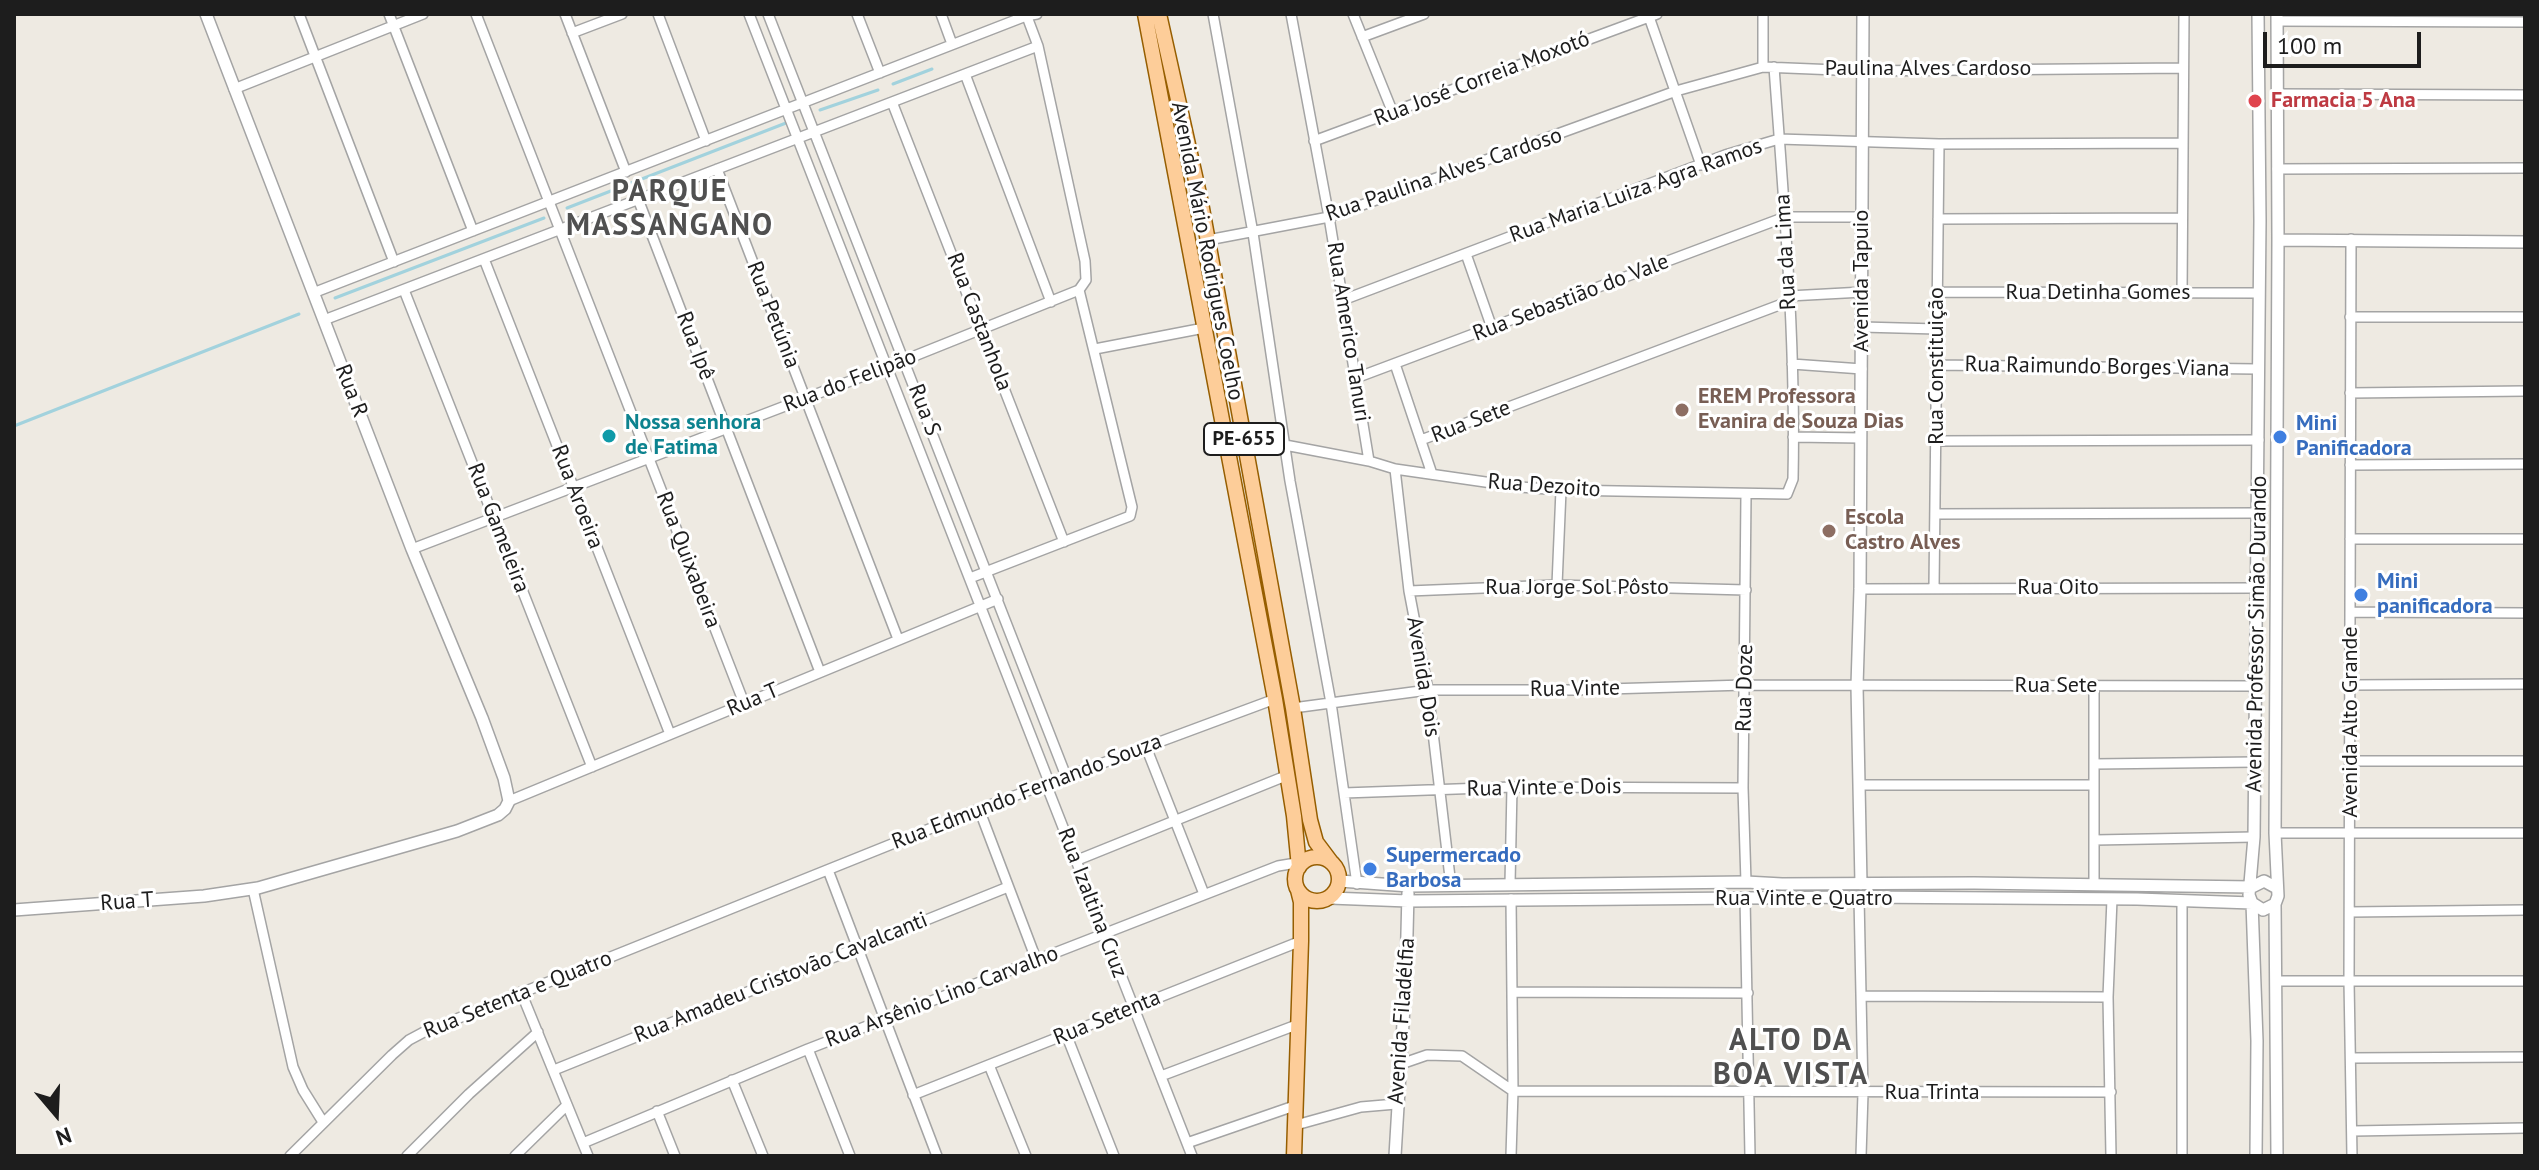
<!DOCTYPE html>
<meta charset="utf-8">
<style>
body{margin:0}
#map{position:relative;width:2539px;height:1170px;overflow:hidden;background:#eeeae2;font-family:"PT Sans",sans-serif}
canvas{display:block}
.frame{position:absolute;inset:0;border:16px solid #1d1d1d;pointer-events:none}
.north{position:absolute;left:16px;top:1074px;width:80px;height:80px;-webkit-text-stroke:6px #fff;paint-order:stroke;rotate:161deg;font-size:22px;font-weight:700;line-height:32px;text-align:center;color:#1d1d1d}
.north::after{content:'';display:block;margin:auto;width:28px;height:36px;background:#1d1d1d;clip-path:polygon(50% 0,100% 100%,50% 72%,0 100%)}
.scale{position:absolute;left:2263px;top:32px;width:158px;height:36px;box-sizing:border-box;border:4px solid #1d1d1d;border-top:0;padding-left:10px;font-size:24px;line-height:28px;white-space:nowrap;color:#1d1d1d;-webkit-text-stroke:6px #fff;paint-order:stroke}
</style>
<div id="map">
<canvas width="2539" height="1170"></canvas>
<div class="frame"></div>
<div class="north">N</div>
<div class="scale">100 m</div>
</div>
<script>
const g = document.querySelector('canvas').getContext('2d');
g.lineJoin = 'round';
function strokePath(path, color, width, dash) { g.strokeStyle = color; g.lineWidth = width; g.lineCap = dash ? 'butt' : 'round'; g.setLineDash(dash || []); g.stroke(path); }
function drawText(font, color, halo, rows, align = 'center') {
  g.font = font + ' "PT Sans",sans-serif'; g.lineWidth = 6; g.setLineDash([]); g.textBaseline = 'middle'; g.strokeStyle = halo; g.fillStyle = color; for (const [text, x, y, turn = 0] of rows) {
    g.save(); g.translate(x, y); g.rotate((+turn || 0) * Math.PI / 180); g.textAlign = isNaN(turn) ? turn : align; if (halo) g.strokeText(text, 0, 0); g.fillText(text, 0, 0); g.restore();
  }
}
strokePath(new Path2D(`
 M893 84 932 69
 M820 110 878 90
 M567 208 786 123
 M335 298 544 218
 M14 426 299 314`), '#a2d2dd', 3);
const minor = new Path2D(`
 M299 14 394 262
 M389 14 473 231
 M476 14 744 703
 M565 14 626 172
 M658 14 706 141
 M749 14 1049 782
 M768 14 1066 776
 M857 14 880 73
 M941 14 952 44
 M1213 14 1253 233 1290 481 1331 703 1357 884
 M1291 14 1329 217 1369 461
 M1353 14 1393 113
 M1648 14 1701 165
 M2277 21 2525 22
 M572 33 622 14
 M1362 37 1424 14
 M1763 67V14
 M965 74 1051 302
 M234 89 423 14
 M2277 94 2525 95
 M892 102 1064 542
 M1314 141 1657 14
 M717 169 898 639
 M2277 169 2525 168
 M638 199 820 672
 M1938 219 2182 218
 M2351 239 2349 981 2352 1156
 M1208 240 1329 217 1676 91 1763 67 1861 71 2183 68
 M1466 254 1492 328
 M484 259 670 734
 M404 290 592 767
 M1938 292 2258 293
 M313 293 1026 16 1037 14
 M2182 294 2184 14
 M1789 296 1863 292
 M1343 300 1725 155 1779 139 1939 144 2183 143
 M2350 317H2525
 M324 320 1038 46
 M1862 327 1937 329
 M1095 349 1204 328
 M1395 364 1432 474
 M1792 364 1862 369
 M1936 365 2257 369
 M1356 378 1785 217H1862
 M2350 393 2525 391
 M1793 437 1861 438
 M1421 440 1790 301
 M1937 441 2259 440
 M1244 442 1285 445 1369 461 1395 469 1520 487 1561 490 1787 494 1793 479C1796 342 1784 204 1774 67
 M2350 465 2525 464
 M1395 469 1409 591 1428 690 1451 886
 M1935 514 2258 513
 M2350 539H2525
 M412 549 887 367 1079 290 1086 280 1085 261 1038 46 1026 14
 M970 578 1130 516 1132 507 1079 290
 M1557 585 1561 490
 M1934 588 1939 144
 M1860 589 2256 588
 M1409 591 1557 585 1746 590
 M2351 612 2525 613
 M2351 685 2525 684
 M2094 686V884
 M1293 708 1428 690H1573L1745 685 2255 686
 M1146 747 1204 894
 M2351 761H2525
 M2095 764 2255 762
 M1046 784 1192 1156
 M1860 785H2094
 M1344 793 1512 787 1743 788
 M509 801 998 599
 M979 809 1036 959
 M2275 833H2525
 M2095 840 2254 837
 M1075 861 1288 775
 M828 870 937 1156
 M1746 882 1743 788 1746 495
 M1510 884 1512 787
 M253 889 293 1067 303 1090 323 1122
 M1859 897 1863 1093 1861 1156
 M1745 898 1750 1156
 M2350 912 2525 910
 M2276 981H2525
 M521 992 588 1156
 M1513 992 1748 993
 M1862 996 2108 997
 M1066 1034 1114 1156
 M808 1049 850 1156
 M2351 1058 2525 1057
 M1401 1064 1427 1055 1462 1056 1513 1091 2111 1092
 M989 1065 1026 1156
 M554 1070 1008 887
 M1161 1076 1299 1024
 M732 1080 763 1156
 M913 1095 1301 941
 M657 1111 675 1156
 M1296 1125 1361 1107 1396 1104
 M2353 1131 2525 1128
 M583 1143 808 1049 1278 866 1302 862
 M1187 1143 1297 1105
 M290 1156 392 1055 409 1040 424 1032 979 809 1275 699
 M407 1156 469 1094 538 1032
 M515 1156 567 1105
 M1511 1156 1513 1091 1511 899
 M2111 1156 2108 997 2112 899
 M2182 1156V901`);
const tertiary = new Path2D(`
 M2277 14 2278 240 2275 833 2278 896 2275 904 2277 1156
 M2278 240 2525 242
 M1340 881 1409 886 1746 882 1782 884 1974 883 2252 887 2264 881 2275 887
 M1861 884 1857 686 1860 589 1863 14
 M1330 898 1408 901 1859 897 2137 899 2252 903 2263 910 2275 904
 M14 910 204 896 258 888 457 831 498 815 505 809 509 801 504 778 482 718 412 549 206 14
 M1395 1156 1406 973 1408 893
 M2256 1156 2257 1041 2252 903 2249 895 2254 837 2260 221 2258 14`);
const primary = new Path2D(`
 M1145 14 1275 699 1294 816 1299 867
 M1159 14 1201 203 1293 708 1310 820 1316 842 1331 862
 M1295 879a22 22 0 1 1 44 0a22 22 0 1 1-44 0Z
 M1294 1156 1301 941V902L1298 890`);
strokePath(minor, '#a4a4a4', 12);
strokePath(tertiary, '#a4a4a4', 14);
strokePath(primary, '#965e00', 17);
strokePath(minor, '#fff', 9);
strokePath(tertiary, '#fff', 11);
strokePath(primary, '#fdcd99', 14);
for (const [x, y, r, color] of [
 [2255,101,8,"#e0444e"],
 [1682,410,8,"#8d6e63"],
 [609,436,8,"#0f9aa8"],
 [2280,437,8,"#3f7fe0"],
 [1829,531,8,"#8d6e63"],
 [2361,595,8,"#3f7fe0"],
 [1370,869,8,"#3f7fe0"]
]) { const dot = new Path2D(); dot.arc(x, y, r, 0, 2 * Math.PI); g.fillStyle = color; g.fill(dot); strokePath(dot, '#fff', 3); }
for (const [x, y, w] of [
 [1244,439,80]
]) { const box = new Path2D(); box.roundRect(x - w / 2, y - 16, w, 32, 6); g.fillStyle = '#fff'; g.fill(box); strokePath(box, '#1d1d1d', 2); }
drawText('bold 20px', '#1d1d1d', null, [
 ["PE-655",1244,439]
]);
drawText('22px', '#1d1d1d', '#fff', [
 ["Paulina Alves Cardoso",1928,69],
 ["Rua José Correia Moxotó",1482,79,-21],
 ["Rua Paulina Alves Cardoso",1444,175,-19],
 ["Rua Maria Luiza Agra Ramos",1636,191,-20],
 ["Avenida Mário Rodrigues Coelho",1207,251,79],
 ["Rua da Lima",1786,252,-93],
 ["Avenida Tapuio",1862,281,-90],
 ["Rua Detinha Gomes",2098,293],
 ["Rua Sebastião do Vale",1571,298,-21],
 ["Rua Petúnia",773,315,69],
 ["Rua Castanhola",979,322,69],
 ["Rua Americo Tanuri",1348,332,81],
 ["Rua Ipê",695,346,69],
 ["Rua Constituição",1937,366,-90],
 ["Rua Raimundo Borges Viana",2097,367,1],
 ["Rua do Felipão",850,381,-21],
 ["Rua R",351,391,69],
 ["Rua S",924,410,69],
 ["Rua Sete",1471,422,-21],
 ["Rua Dezoito",1544,486,4],
 ["Rua Aroeira",577,497,69],
 ["Rua Gameleira",498,528,69],
 ["Rua Quixabeira",688,560,69],
 ["Rua Jorge Sol Pôsto",1577,588],
 ["Rua Oito",2058,588],
 ["Avenida Professor Simão Durando",2257,634,-89],
 ["Avenida Dois",1423,677,81],
 ["Rua Sete",2056,686],
 ["Rua Doze",1745,688,-89],
 ["Rua Vinte",1575,689,-1],
 ["Rua T",753,700,-23],
 ["Avenida Alto Grande",2351,722,-90],
 ["Rua Vinte e Dois",1544,788,-1],
 ["Rua Edmundo Fernando Souza",1027,792,-21],
 ["Rua Vinte e Quatro",1804,899],
 ["Rua T",127,902,-4],
 ["Rua Izaltina Cruz",1092,903,69],
 ["Rua Amadeu Cristovão Cavalcanti",781,978,-22],
 ["Rua Setenta e Quatro",518,995,-22],
 ["Rua Arsênio Lino Carvalho",942,997,-21],
 ["Rua Setenta",1107,1018,-22],
 ["Avenida Filadélfia",1402,1021,-86],
 ["Rua Trinta",1932,1093]
]);
drawText('bold 22px', '#be3a42', '#fff', [
 ["Farmacia 5 Ana",2271,101]
], 'left');
drawText('bold 22px', '#785e54', '#fff', [
 ["EREM Professora",1698,397],
 ["Evanira de Souza Dias",1698,422],
 ["Escola",1845,518],
 ["Castro Alves",1845,543]
], 'left');
drawText('bold 22px', '#0d838f', '#fff', [
 ["Nossa senhora",625,423],
 ["de Fatima",625,448]
], 'left');
drawText('bold 22px', '#366cbe', '#fff', [
 ["Mini",2296,424],
 ["Panificadora",2296,449],
 ["Mini",2377,582],
 ["panificadora",2377,607],
 ["Supermercado",1386,856],
 ["Barbosa",1386,881]
], 'left');
g.letterSpacing = '2px';
drawText('bold 30px', '#505050', '#fff', [
 ["PARQUE",670,192],
 ["MASSANGANO",670,226],
 ["ALTO DA",1791,1041],
 ["BOA VISTA",1791,1075]
]);
g.letterSpacing = '0px';
</script>
